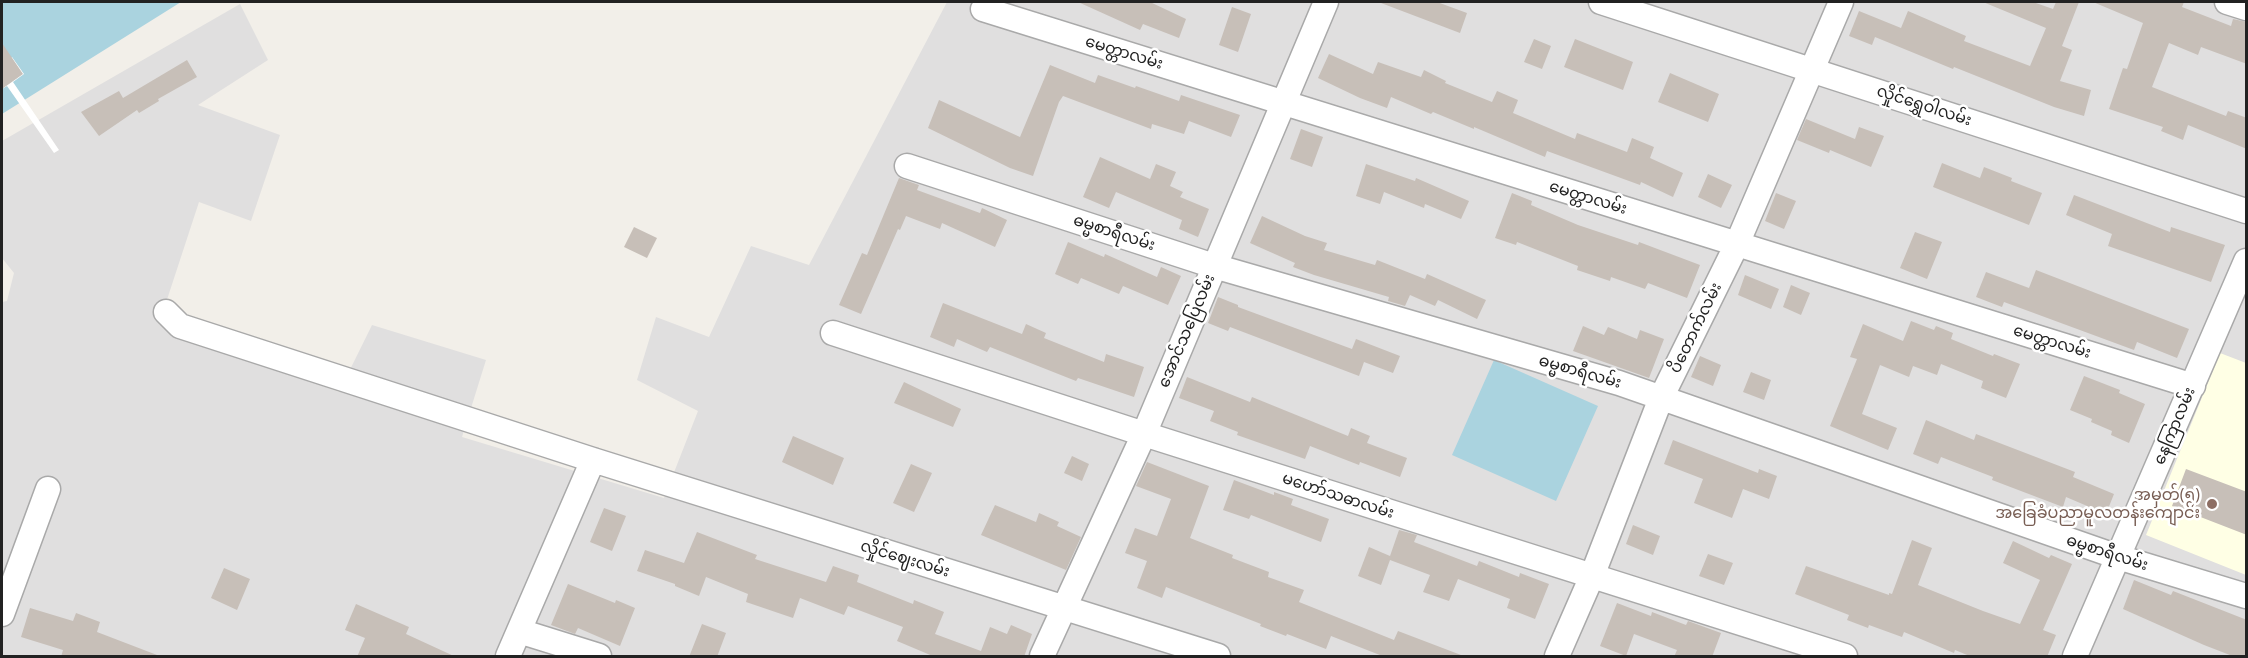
<!DOCTYPE html>
<meta charset="utf-8">
<style>
body{margin:0}
#map{position:relative;width:2248px;height:658px;overflow:hidden;background:#f2efe9;font-family:"Open Sans",sans-serif}
canvas{display:block}
.frame{position:absolute;inset:0;border:3px solid #222;pointer-events:none}
</style>
<div id="map">
<canvas width="2248" height="658"></canvas>
<div class="frame"></div>
</div>
<script>
const g = document.querySelector('canvas').getContext('2d');
g.lineJoin = 'round';
function fillPath(path, color) { g.fillStyle = color; g.fill(path, 'evenodd'); }
function strokePath(path, color, width, dash) { g.strokeStyle = color; g.lineWidth = width; g.lineCap = dash ? 'butt' : 'round'; g.setLineDash(dash || []); g.stroke(path); }
function drawText(font, color, halo, rows, align = 'center') {
  g.font = font + ' "Open Sans","Noto Sans Myanmar",sans-serif'; g.lineWidth = 5; g.setLineDash([]); g.textBaseline = 'middle'; g.strokeStyle = halo; g.fillStyle = color; for (const [text, x, y, turn = 0] of rows) {
    g.save(); g.translate(x, y); g.rotate((+turn || 0) * Math.PI / 180); g.textAlign = isNaN(turn) ? turn : align; if (halo) g.strokeText(text, 0, 0); g.fillText(text, 0, 0); g.restore();
  }
}
fillPath(new Path2D(`
 M947 2H2246V656H2V302L7 301 14 273 2 258V141L240 4 268 60 198 105 280 135 251 221 199 202 159 324 339 392 372 325 486 360 462 437 664 498 698 411 637 380 656 317 709 337 751 246 809 265Z`), '#e0dfdf');
fillPath(new Path2D(`
 M2220 353 2246 363V575L2146 535Z`), '#ffffe5');
fillPath(new Path2D(`
 M2 2H181L2 114Z
 M1494 360 1598 406 1556 501 1452 455Z`), '#aad3df');
fillPath(new Path2D(`
 M12 57 24 74 13 82 59 150 54 153 7 86 2 89V64Z`), '#fff');
fillPath(new Path2D(`
 M1078 2H1150L1186 19 1179 38 1143 24 1140 30Z
 M1381 2H1437L1467 13 1460 33 1381 3Z
 M1983 2H2033L2053 9 2056 2H2079L2062 46 2072 50 2060 81 2091 90 2084 116 2054 107 1954 67 1953 69 1875 37 1872 45 1849 36 1859 11 1901 28 1908 11 1966 36 1964 41 2030 66 2046 28Z
 M2093 2H2184L2182 7 2231 26 2233 19 2247 22V64L2201 47 2198 55 2169 43 2152 87 2226 116 2228 111 2247 118V149L2188 125 2183 140 2161 131 2163 127 2109 109 2123 68 2127 69 2143 23Z
 M1232 7 1251 14 1238 52 1219 45Z
 M1534 39 1551 46 1542 69 1524 62Z
 M1575 39 1633 62 1623 90 1564 67Z
 M2 43 23 74 2 89Z
 M1329 54 1373 74 1378 62 1421 77 1424 70 1446 81 1445 83 1492 102 1497 91 1518 100 1513 113 1575 139 1577 133 1627 152 1632 138 1654 147 1650 158 1683 173 1673 197 1641 182 1640 185 1547 151 1545 157 1474 127V129L1433 112 1431 114 1391 97 1387 108 1360 98 1318 78Z
 M187 60 197 77 158 99 159 101 139 113 137 110 99 136 81 112 119 91 123 98Z
 M1050 65 1095 83 1098 75 1135 88 1136 86 1179 101 1181 95 1240 115 1231 137 1189 121 1184 134 1152 124 1151 129 1063 96 1059 102 1033 176 1010 168 928 128 939 100 1020 137Z
 M1670 73 1719 94 1708 122 1658 102Z
 M1806 119 1855 139 1859 127 1884 136 1871 167 1830 150 1829 153 1797 140Z
 M1301 129 1323 137 1312 167 1290 159Z
 M1100 157 1150 179 1156 164 1176 172 1170 186 1183 192 1180 197 1209 209 1198 237 1179 229 1182 220 1116 192 1109 208 1083 197Z
 M1942 163 1980 178 1984 167 2012 178 2011 181 2042 193 2029 225 1933 187Z
 M1366 164 1415 181 1416 178 1469 201 1461 219 1425 204 1424 208 1384 192 1380 204 1356 196Z
 M1708 174 1732 185 1721 208 1698 197Z
 M899 178 919 185 917 190 980 213 982 208 1007 220 995 247 942 223 940 229 906 216 900 230 898 229 861 314 839 305 862 253 867 255Z
 M1512 193 1532 201 1531 205 1578 225 1638 245 1639 242 1700 265 1687 298 1648 283 1645 289 1611 277 1610 281 1577 270 1578 266 1517 242 1516 245 1495 238Z
 M1776 193 1796 201 1784 229 1765 221Z
 M2074 195 2170 232 2171 227 2225 245 2211 282 2108 246 2112 234 2066 215Z
 M1262 216 1305 236 1327 243 1324 250 1375 265 1377 260 1425 279 1427 274 1486 300 1477 319 1438 300 1435 306 1410 295 1405 306 1388 301 1389 297 1314 275 1293 267 1295 263 1250 243Z
 M634 227 657 238 647 258 624 247Z
 M1915 232 1942 242 1927 279 1900 268Z
 M1068 242 1104 257 1105 254 1157 277 1161 267 1181 276 1168 305 1123 286 1119 294 1081 278 1078 284 1055 274Z
 M2036 270 2189 329 2177 358 2137 342 2134 350 2004 302 2002 307 1976 297 1986 272 2029 288Z
 M1745 275 1779 289 1771 309 1738 295Z
 M1791 285 1810 293 1801 315 1783 307Z
 M1218 297 1238 305V307L1352 349 1356 339 1400 356 1393 373 1364 362 1359 376 1230 327 1228 331 1208 323Z
 M943 303 1022 334 1026 324 1046 333 1044 338 1104 362 1106 354 1144 367 1134 397 1078 378 1076 381 990 347 987 352 957 339 954 347 930 337Z
 M1911 321 1934 330 1936 326 1953 333 1951 339 1993 356 1994 354 2020 364 2006 398 1981 388 1983 381 1941 364 1937 375 1913 366 1909 377 1880 365 1862 414 1897 428 1888 450 1830 426 1857 359 1850 357 1863 324 1903 341Z
 M1583 326 1604 335 1608 327 1637 339 1640 330 1664 339 1649 378 1573 351Z
 M1700 356 1721 365 1713 386 1691 377Z
 M1751 372 1771 380 1764 400 1743 392Z
 M2084 376 2120 390 2119 393 2145 404 2129 443 2111 435 2112 431 2091 422 2092 419 2070 410Z
 M1187 377 1250 402 1252 397 1348 436 1351 428 1370 436 1367 443 1407 458 1400 477 1360 462 1359 465 1310 446 1305 459 1237 435 1238 432 1210 421 1214 411 1179 398Z
 M904 382 961 409 953 427 894 403Z
 M1926 420 1974 440 1976 434 2075 472 2073 477 2114 494 2106 514 2066 497 2063 507 1992 480 1993 477 1941 457 1938 464 1913 454Z
 M793 436 844 458 833 485 782 462Z
 M1673 440 1758 473 1759 469 1777 476 1769 499 1743 489 1732 518 1694 503 1703 479 1664 464Z
 M1072 456 1089 464 1082 481 1064 473Z
 M1147 462 1209 486 1190 538 1233 555 1232 558 1269 572 1268 577 1304 590 1299 602 1394 640 1398 631 1461 655 1460 657H1385L1331 636 1326 649 1287 634 1286 636 1260 626 1261 624 1166 587 1162 598 1137 588 1147 561 1125 553 1135 528 1157 536 1171 499 1136 486Z
 M911 464 932 473 914 512 893 503Z
 M2186 469 2247 492V535L2172 506Z
 M1234 480 1274 495V492L1293 499 1291 505 1329 519 1321 542 1251 515 1249 519 1223 510Z
 M995 505 1036 522 1039 513 1059 522 1057 526 1081 537 1066 570 981 535Z
 M604 508 626 516 612 551 590 542Z
 M1633 525 1660 536 1653 555 1626 544Z
 M1399 530 1417 535 1414 542 1477 566 1479 561 1519 577 1520 573 1549 584 1535 619 1507 608 1510 599 1458 579 1449 601 1423 592 1430 575 1390 560 1381 585 1358 576 1369 547 1390 556Z
 M697 532 757 555 755 559 826 582 833 566 859 575 857 582 913 604 914 600 944 612 935 634 981 651 990 627 1007 634 1011 625 1032 634 1024 657H935L897 641 903 627 848 606 844 615 800 598 793 618 746 602 748 594 706 577 699 596 675 586V584L637 571 645 550 684 563Z
 M1912 540 1932 548 1918 585 1983 611 2020 624 2040 580 2003 563 2013 541 2049 558 2051 555 2072 564 2043 630 2056 635 2047 657H1972L1955 650 1954 653 1904 632 1902 637 1869 625 1868 628 1847 620 1849 615 1795 594 1806 566 1889 595V593L1892 594Z
 M1708 554 1733 563 1724 585 1699 576Z
 M224 568 250 579 237 610 211 598Z
 M2134 580 2171 595 2173 591 2247 620V657H2235L2204 645 2123 609Z
 M568 584 615 603 616 600 635 608 620 646 578 628 575 634 551 625Z
 M1617 603 1651 616 1652 612 1686 625 1688 621 1721 633 1712 657H1674L1677 650 1634 634 1626 656 1600 646Z
 M356 604 409 627 406 634 456 657H357L365 638 345 630Z
 M30 608 73 621 76 613 100 622 97 632 157 655V657H61L63 650 21 637Z
 M702 624 726 633 717 657H689Z`), '#c7bfb8');
const street = new Path2D(`
 M1601 2 2246 211
 M2227 2 2246 8
 M983 9 2193 386
 M907 166 1214 266 1619 383 2118 557 2246 596
 M166 312 180 326 593 460 1218 656
 M833 333 1144 434 1845 656
 M2 614 48 489
 M519 631 599 656
 M508 656 593 460
 M1042 656 1144 434 1326 2
 M1557 656 1592 576 1661 398 1737 244 1841 2
 M2075 656 2246 261`);
strokePath(street, '#a9a9a9', 27);
strokePath(street, '#fff', 24);
for (const [x, y, r, color] of [
 [2212,504,6,"#8d6e63"]
]) { const dot = new Path2D(); dot.arc(x, y, r, 0, 2 * Math.PI); g.fillStyle = color; g.fill(dot); strokePath(dot, '#fff', 2); }
drawText('16px', '#222', '#fff', [
 ["မေတ္တာလမ်း",1124,53,17],
 ["လှိုင်ရွှေဝါလမ်း",1924,106,18],
 ["မေတ္တာလမ်း",1588,198,17],
 ["ဓမ္မစာရီလမ်း",1114,233,18],
 ["ပိတောက်လမ်း",1696,328,-64],
 ["အောင်သပြေလမ်း",1187,331,-67],
 ["မေတ္တာလမ်း",2052,342,17],
 ["ဓမ္မစာရီလမ်း",1580,372,16],
 ["နေကြာလမ်း",2175,426,-67],
 ["မဟော်သဓာလမ်း",1338,496,18],
 ["ဓမ္မစာရီလမ်း",2107,553,18],
 ["လှိုင်ဈေးလမ်း",905,559,17]
]);
drawText('16px', '#785e54', '#fff', [
 ["အမှတ်(၅)",2200,495],
 ["အခြေခံပညာမူလတန်းကျောင်း",2200,513]
], 'right');
</script>
